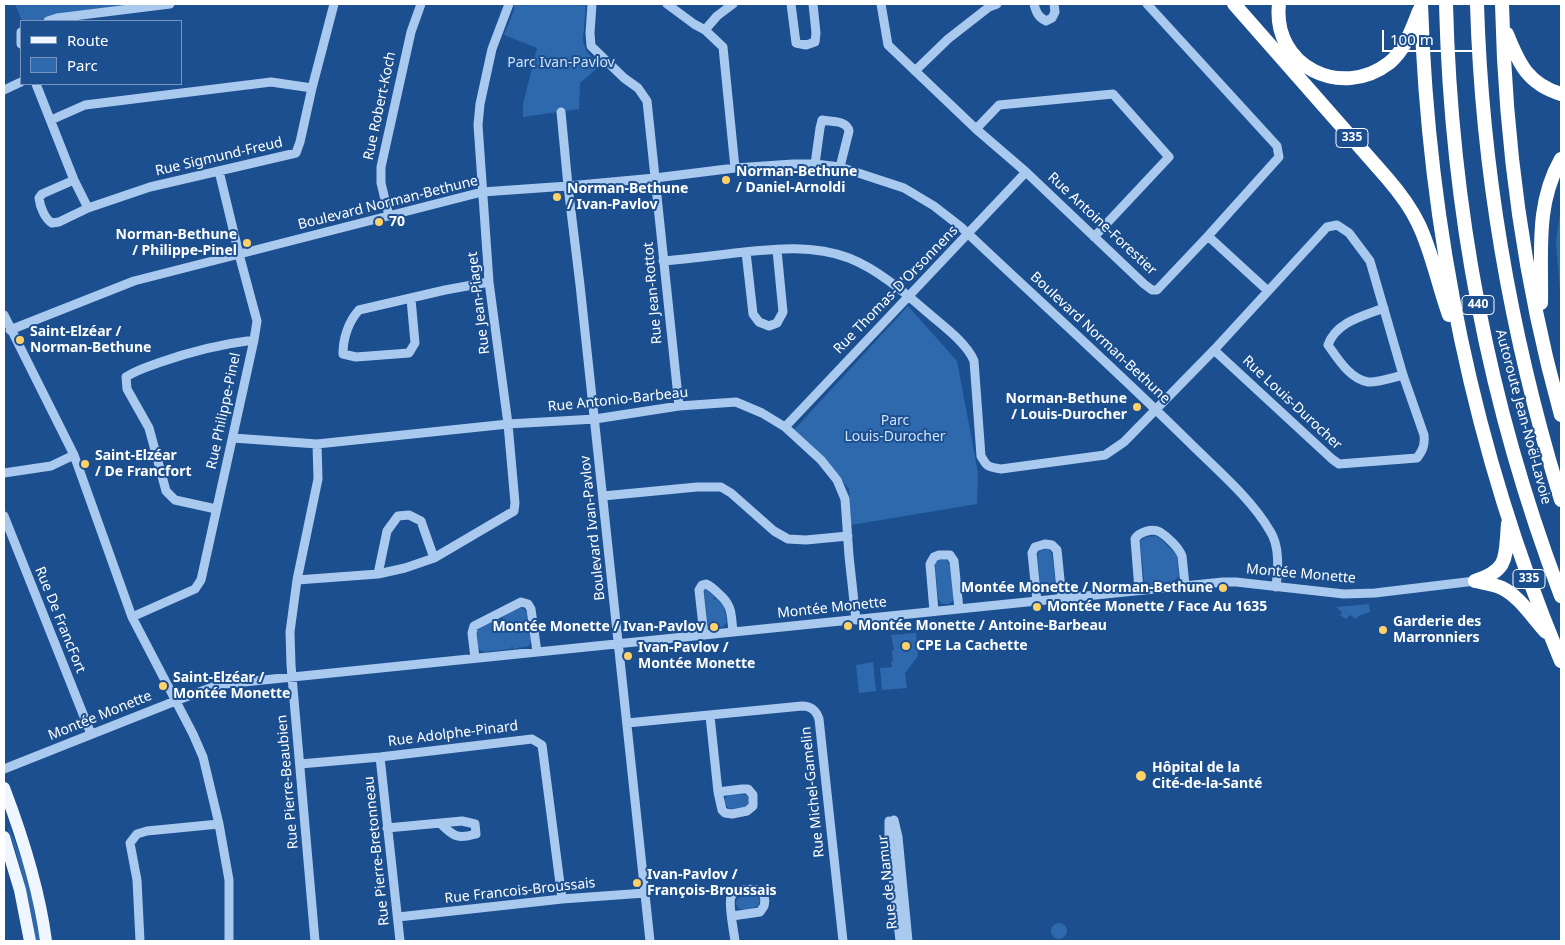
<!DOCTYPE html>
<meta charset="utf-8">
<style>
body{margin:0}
#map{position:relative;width:1565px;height:945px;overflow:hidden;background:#1b4f8f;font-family:"Noto Sans",sans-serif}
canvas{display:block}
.frame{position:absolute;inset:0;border:5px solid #fff;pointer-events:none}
.legend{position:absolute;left:20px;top:20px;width:162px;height:65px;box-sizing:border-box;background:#1b4f8f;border:1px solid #7695bc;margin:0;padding:6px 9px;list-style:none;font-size:15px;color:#fff}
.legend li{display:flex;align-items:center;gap:10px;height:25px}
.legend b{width:25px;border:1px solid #7695bc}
.scale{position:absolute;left:1382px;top:30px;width:102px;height:22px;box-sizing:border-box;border:2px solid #fff;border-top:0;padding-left:6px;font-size:15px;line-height:18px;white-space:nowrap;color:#fff;-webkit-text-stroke:4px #1b4f8f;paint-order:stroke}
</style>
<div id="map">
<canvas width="1565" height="945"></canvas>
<div class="frame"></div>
<ul class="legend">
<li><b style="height:6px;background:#f0f6ff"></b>Route</li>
<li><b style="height:14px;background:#2e69ad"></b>Parc</li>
</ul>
<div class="scale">100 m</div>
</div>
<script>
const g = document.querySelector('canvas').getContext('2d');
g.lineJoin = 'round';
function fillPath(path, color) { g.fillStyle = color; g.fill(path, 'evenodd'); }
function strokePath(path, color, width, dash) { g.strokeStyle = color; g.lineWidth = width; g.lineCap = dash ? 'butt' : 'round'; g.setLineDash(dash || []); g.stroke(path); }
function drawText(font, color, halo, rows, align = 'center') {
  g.font = font + ' "Noto Sans",sans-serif'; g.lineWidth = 4; g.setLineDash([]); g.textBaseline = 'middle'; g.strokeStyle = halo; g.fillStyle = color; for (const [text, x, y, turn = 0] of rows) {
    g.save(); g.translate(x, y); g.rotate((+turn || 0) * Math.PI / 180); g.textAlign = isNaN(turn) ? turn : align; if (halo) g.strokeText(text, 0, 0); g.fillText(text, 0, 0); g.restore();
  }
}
fillPath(new Path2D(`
 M15 4H170L48 21H22Z
 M514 4H586L583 40 586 51 600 66 580 83 579 109 523 117V104L537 48 504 35 514 10Z
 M1561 206V302L1556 242Z
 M908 306 957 361 978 473 977 504 851 525 849 489 824 459 793 431Z
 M1156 536 1161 539 1177 555 1179 576 1174 581 1149 584 1144 581 1140 541 1146 537Z
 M1047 549 1050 550 1052 555 1056 587 1053 592 1047 594 1043 593 1041 589 1037 556 1039 551Z
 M940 560H947L950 565 954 598 953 601 949 604H942L938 599 935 564 936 561Z
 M705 588 715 597 713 599 715 600 716 598 724 606 727 622 723 627 718 628V625H714L713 628 708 625 704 590Z
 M1369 604 1370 612 1358 616 1356 619 1350 615 1346 619 1340 615 1342 612 1336 607Z
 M521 607 527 612 531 641 529 646 513 649V647H511V649L484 652 480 650 478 647 477 631 480 628 499 618 501 620 503 618 502 616Z
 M916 633 918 656 905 673 907 688 882 690 880 668 892 667 891 662 893 661 892 651 894 649 891 635Z
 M873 662 876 691 859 693 856 665Z
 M740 794 746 795 749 799C748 809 738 808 730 809L726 806 724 800 727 796Z
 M8 828H9C26 864 34 902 40 941H36C30 903 21 865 8 828Z
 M745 895V897H747V895L757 896 760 900 758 906C753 910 744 911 738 908L736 903 737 899Z
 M1051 931a8 8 0 1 1 16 0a8 8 0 1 1-16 0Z`), '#2e69ad');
strokePath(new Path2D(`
 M592 4 590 33 591 46 624 78 638 88 647 101 679 406
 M667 4 694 24 705 30 723 47 735 168
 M791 4 796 43 806 45 815 42 816 33 813 4
 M881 4 888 45 976 129 1026 172 1144 284 1152 290H1157L1208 236 1279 157 1277 146 1147 4
 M1034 4C1036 12 1038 17 1046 21L1052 18 1055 12 1054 4
 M48 21 57 18 170 4
 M705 30 717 16 733 4
 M21 32V44
 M915 71 948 39 989 7 997 4
 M36 84 74 180 88 208
 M4 90 21 82
 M561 112 568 186 580 285 650 941
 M51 120 85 105 271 82 312 88
 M976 129 999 105 1113 94 1169 157 1094 237
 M815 164 820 128 822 120C831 122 847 120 849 131L840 167
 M74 180 42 194 39 198C40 207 45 219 52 223L59 222 88 208 150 187 296 153 300 142 312 88 334 4
 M389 216 381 183V167L411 32 421 4
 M1208 236 1268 291
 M746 252 753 314 759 322 769 326 777 323 783 312 777 250
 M663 261C687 259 711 256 735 253 773 249 812 244 849 258 877 269 904 292 927 312 942 325 967 343 974 361L981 456C987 467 988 467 1001 469L1105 455 1124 442 1214 350 1327 227 1337 225 1349 233 1370 261 1403 375 1424 435C1425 445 1423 450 1417 458L1339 464 1332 459 1214 350
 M411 299 415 343 409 353 356 357 343 354C343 339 348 322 359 310L445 290 489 282
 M1384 308C1363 316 1336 322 1328 345 1338 359 1350 379 1368 382 1376 383 1395 377 1403 375
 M4 315 74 455 132 617 193 734 203 757 219 824 229 880V941
 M10 330 134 281 482 192 568 186 655 178 735 168 793 164H815L840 167 904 188 934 206 961 227C1037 299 1114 368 1188 441 1215 468 1251 498 1270 531 1280 546 1278 569 1276 587
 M785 427 1026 172
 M233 438 317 444 508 424 595 419 679 406 736 402 762 413 785 427 821 460 837 480 845 499 849 556 856 620
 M4 473 51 466 74 455
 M603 496 697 487H721L731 493 774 531 788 539 806 540 848 536
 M216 509 175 500 166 491 149 428 127 389 126 377C136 370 147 367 158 363 189 352 221 344 254 340
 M4 516 91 734
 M378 574 387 531 398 516 409 515 421 521 434 558
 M297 580 378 574 405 568 434 558 514 511 515 503 508 424 489 282 478 125 480 104 492 49 509 4
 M1139 590 1135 539C1139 532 1152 528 1160 532 1168 537 1179 548 1182 556L1185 585
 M1037 601 1032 553 1035 547 1045 544 1052 545 1057 550 1062 599
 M934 611 930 564 934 557 939 555H950L954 561 959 609
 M132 617 195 589 201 580 254 340 257 321 239 254 219 171
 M704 635 699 590 702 585 706 584C711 586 715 590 719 594 733 606 731 615 733 632
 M475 658 472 633 474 626 521 602 528 604 531 609 537 652
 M710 716 718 792 722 810 725 813 732 814 747 811 753 806V795L748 789H742L718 792
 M627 723 802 706C811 706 816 710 819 719L843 941
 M380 757 400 941
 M300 764 380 757 532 739 542 745 562 899
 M4 769 183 698 213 687 224 684 1223 582H1236L1344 594 1375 593 1475 581
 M894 820 898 837 908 941
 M889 821V839L900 941
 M387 828 462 821 475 824 476 834C458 839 454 837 441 824
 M732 916 760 912 764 906C765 902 765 897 763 894 758 886 734 889 731 897 728 904 734 932 735 941
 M398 917 562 899 645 893
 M140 941 137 880 130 843 137 834 147 831 219 824
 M315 941 291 665 290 632 297 580 318 479 317 444`), '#a9c9ee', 9);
strokePath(new Path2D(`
 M4 788C23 838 39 888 46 941
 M4 837 20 890 30 941`), '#f0f6ff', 12);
strokePath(new Path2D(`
 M1234 4 1387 178C1399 192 1410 206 1418 223 1432 251 1438 285 1449 315
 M1279 4C1272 66 1341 100 1389 63 1405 50 1412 29 1419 11
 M1421 4C1428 229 1474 453 1561 661
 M1446 4C1451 206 1489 407 1561 596
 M1477 4C1482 174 1511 337 1561 500
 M1502 4C1505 142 1524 282 1561 415
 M1507 34C1519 64 1528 84 1561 94
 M1541 303C1542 252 1535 205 1561 159
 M1475 581C1484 583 1493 584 1502 588 1519 596 1533 618 1546 632
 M1475 581C1510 570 1505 556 1508 524`), '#fff', 14);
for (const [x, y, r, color] of [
 [726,180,5,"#ffd166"],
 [557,197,5,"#ffd166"],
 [379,222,5,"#ffd166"],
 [247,243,5,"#ffd166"],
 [20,340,5,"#ffd166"],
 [1137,407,5,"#ffd166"],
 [85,464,5,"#ffd166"],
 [1223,588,5,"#ffd166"],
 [1037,607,5,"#ffd166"],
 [848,626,5,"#ffd166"],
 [714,627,5,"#ffd166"],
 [1383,630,5,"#ffd166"],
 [906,646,5,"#ffd166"],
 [628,656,5,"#ffd166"],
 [163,686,5,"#ffd166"],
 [1141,776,6,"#ffd166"],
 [637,883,5,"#ffd166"]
]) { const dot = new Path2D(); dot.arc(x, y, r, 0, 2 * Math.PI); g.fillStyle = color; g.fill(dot); strokePath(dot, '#1b4f8f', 2); }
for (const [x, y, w] of [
 [1352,138,32],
 [1478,305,32],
 [1529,579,32]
]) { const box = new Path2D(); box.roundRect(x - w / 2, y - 9.5, w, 19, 4); g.fillStyle = '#1b4f8f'; g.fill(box); strokePath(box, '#fff', 1); }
drawText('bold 12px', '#fff', null, [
 ["335",1352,138],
 ["440",1478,305],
 ["335",1529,579]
]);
drawText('14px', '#cfe3fa', '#1b4f8f', [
 ["Parc Ivan-Pavlov",561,63],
 ["Parc",895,421],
 ["Louis-Durocher",895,437]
]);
drawText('14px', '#fff', '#1b4f8f', [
 ["Rue Robert-Koch",380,106,-78],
 ["Rue Sigmund-Freud",219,157,-13],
 ["Boulevard Norman-Bethune",388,203,-14],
 ["Rue Antoine-Forestier",1102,224,43],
 ["Rue Thomas-D'Orsonnens",896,290,-46],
 ["Rue Jean-Rottot",653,293,-95],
 ["Rue Jean-Piaget",479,303,-97],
 ["Boulevard Norman-Bethune",1100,338,43],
 ["Rue Antonio-Barbeau",618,400,-6],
 ["Rue Louis-Durocher",1292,403,43],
 ["Rue Philippe-Pinel",224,411,-78],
 ["Autoroute Jean-Noël-Lavoie",1523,417,75],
 ["Boulevard Ivan-Pavlov",593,528,-96],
 ["Montée Monette",1301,574,5],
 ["Montée Monette",832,608,-6],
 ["Rue De FrancFort",60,620,68],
 ["Montée Monette",100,716,-22],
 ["Rue Adolphe-Pinard",453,734,-7],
 ["Rue Pierre-Beaubien",288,782,-95],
 ["Rue Michel-Gamelin",813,792,-96],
 ["Rue Pierre-Bretonneau",377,851,-96],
 ["Rue de Namur",888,882,-96],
 ["Rue Francois-Broussais",520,891,-6]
]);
drawText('bold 14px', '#fff', '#1b4f8f', [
 ["Norman-Bethune",736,172],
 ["/ Daniel-Arnoldi",736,188],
 ["Norman-Bethune",567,189],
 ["/ Ivan-Pavlov",567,205],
 ["70",389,222],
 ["Norman-Bethune",237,235,"right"],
 ["/ Philippe-Pinel",237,251,"right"],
 ["Saint-Elzéar /",30,332],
 ["Norman-Bethune",30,348],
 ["Norman-Bethune",1127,399,"right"],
 ["/ Louis-Durocher",1127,415,"right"],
 ["Saint-Elzéar",95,456],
 ["/ De Francfort",95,472],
 ["Montée Monette / Norman-Bethune",1213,588,"right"],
 ["Montée Monette / Face Au 1635",1047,607],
 ["Garderie des",1393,622],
 ["Marronniers",1393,638],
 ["Montée Monette / Antoine-Barbeau",858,626],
 ["Montée Monette / Ivan-Pavlov",704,627,"right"],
 ["CPE La Cachette",916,646],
 ["Ivan-Pavlov /",638,648],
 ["Montée Monette",638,664],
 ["Saint-Elzéar /",173,678],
 ["Montée Monette",173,694],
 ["Hôpital de la",1152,768],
 ["Cité-de-la-Santé",1152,784],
 ["Ivan-Pavlov /",647,875],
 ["François-Broussais",647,891]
], 'left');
</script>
